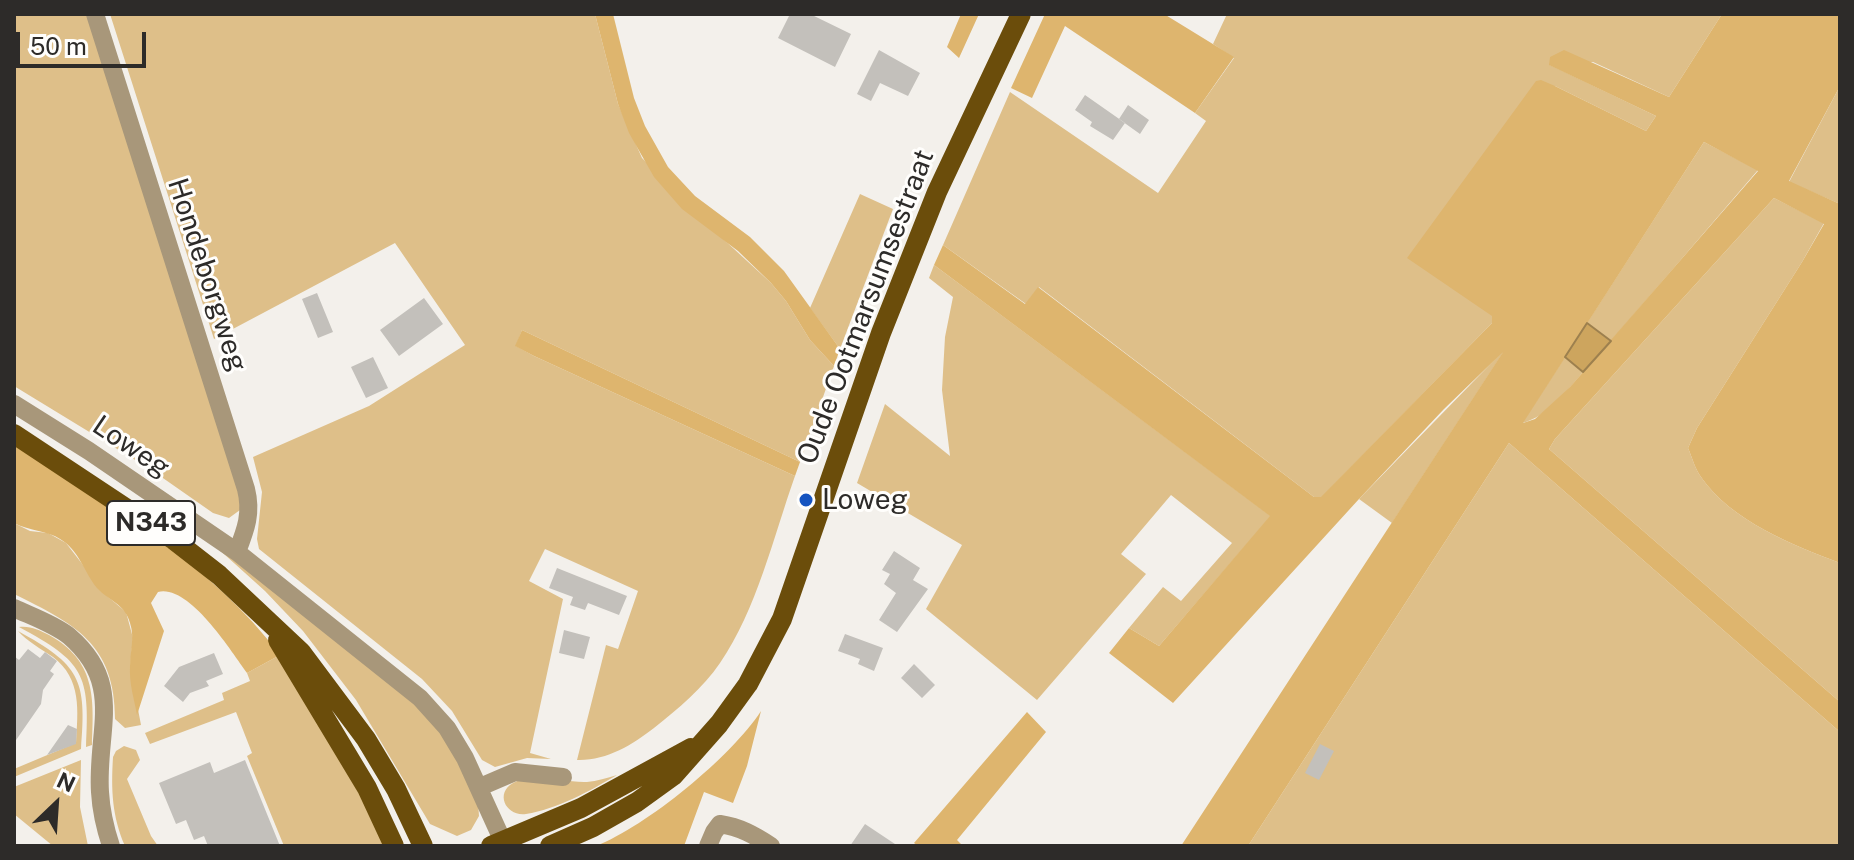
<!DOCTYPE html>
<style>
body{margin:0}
#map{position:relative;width:1854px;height:860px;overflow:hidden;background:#f3f0eb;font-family:"Public Sans",sans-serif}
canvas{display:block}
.frame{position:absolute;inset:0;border:16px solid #2d2b29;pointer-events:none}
.north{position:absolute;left:16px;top:764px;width:80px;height:80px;-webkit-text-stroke:6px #fffefc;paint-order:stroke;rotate:25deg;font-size:22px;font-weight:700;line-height:32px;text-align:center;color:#2d2b29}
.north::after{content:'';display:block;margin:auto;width:28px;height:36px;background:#2d2b29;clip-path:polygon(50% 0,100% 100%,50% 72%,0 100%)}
.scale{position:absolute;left:16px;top:32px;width:130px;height:36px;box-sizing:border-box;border:4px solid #2d2b29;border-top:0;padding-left:10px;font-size:24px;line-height:28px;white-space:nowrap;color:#2d2b29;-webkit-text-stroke:6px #fffefc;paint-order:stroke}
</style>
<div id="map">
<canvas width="1854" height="860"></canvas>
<div class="frame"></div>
<div class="north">N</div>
<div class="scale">50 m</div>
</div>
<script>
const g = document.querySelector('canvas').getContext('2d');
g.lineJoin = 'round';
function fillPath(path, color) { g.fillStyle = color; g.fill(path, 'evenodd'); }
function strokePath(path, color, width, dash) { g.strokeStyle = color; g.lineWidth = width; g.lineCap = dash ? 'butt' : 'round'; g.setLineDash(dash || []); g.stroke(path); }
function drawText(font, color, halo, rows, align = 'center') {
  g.font = font + ' "Public Sans",sans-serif'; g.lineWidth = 6; g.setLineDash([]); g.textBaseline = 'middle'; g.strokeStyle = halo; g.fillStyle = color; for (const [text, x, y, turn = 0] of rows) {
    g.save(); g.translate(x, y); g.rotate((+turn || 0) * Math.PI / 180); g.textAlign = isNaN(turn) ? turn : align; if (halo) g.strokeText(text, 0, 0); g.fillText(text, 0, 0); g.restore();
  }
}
fillPath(new Path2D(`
 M14 14H91L242 494 240 510 229 518 213 513 150 469 14 386Z
 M110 14H595L618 104 642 158 721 237 771 283 786 301 810 340 834 366 800 462 522 330 516 346 534 356 795 476C773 538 757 609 720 663 703 688 678 709 654 728 632 745 606 761 577 760L606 645 618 649 638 591 545 549 529 581 563 599 530 753 551 759 527 758 495 767 482 760 452 711 422 679 259 549 257 539 262 492 253 457 369 406 465 345 395 243 214 339Z
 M1227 14H1722L1669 97 1593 62 1550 65 1656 116 1646 131 1555 86 1492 323 1321 498 1314 497 1039 287 1026 304 943 245 1010 92 1158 193 1206 121 1195 113 1234 58 1213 44Z
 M1840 86V204L1789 182Z
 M1704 142 1758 170 1611 341 1587 323Z
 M860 194 893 209 840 349 810 308Z
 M1774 198 1824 223 1802 262 1697 428 1688 448C1692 457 1695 469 1701 477 1731 521 1793 545 1840 563V702L1549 449 1555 439Z
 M934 265 1271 516 1159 646 1129 628 1163 587 1181 601 1232 543 1171 495 1121 554 1146 574 1037 700 926 609 962 545 857 483 885 404 950 456 942 390 945 337 953 297 929 278Z
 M1506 348 1392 523 1359 499Z
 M1565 357 1583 372C1567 391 1547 417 1522 423Z
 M1509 443 1840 732V846H1248Z
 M14 523 30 531 48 533 66 543 107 596 126 612 133 638 130 667 141 725 125 728 115 719C115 644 75 624 14 594Z
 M204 536 416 702 457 754 478 802 479 816 471 830 457 836 430 824 356 700 303 631 265 591Z
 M19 627C32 626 38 630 49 635 96 661 94 698 92 745L86 747C90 674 84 662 19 627Z
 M18 631C80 665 87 679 81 749L14 777V769L76 743C78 711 82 679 53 657 41 649 27 641 18 631Z
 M280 655 388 844 284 846 247 756 252 753 236 712 150 744 145 733 224 700 222 693 250 681 247 673Z
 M124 746 136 750 140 760 127 779 151 836 158 846H125C112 816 111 790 113 757L116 751Z
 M81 760 80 807 88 846H53L14 814V787Z
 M617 775C590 791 557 809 526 814 507 817 494 794 513 783 533 772 564 783 587 782 597 781 607 778 617 775Z`), '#debf89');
fillPath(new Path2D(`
 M595 14H613L634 98 645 126 668 167 695 196 750 237 784 271 840 349 834 366 810 340 786 301 771 283 738 251 682 209 654 177 629 133 618 104Z
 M961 14H979L959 58 947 47Z
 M1045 14H1164L1234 57 1195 113 1065 26 1032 98 1011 88Z
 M1722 14H1840V86L1789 181 1840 204V563C1793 545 1731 521 1701 477 1695 469 1692 457 1688 448L1697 428 1802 262 1824 224 1774 198 1555 439 1549 449 1840 702V732L1509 443 1248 846H1181L1503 352 1444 409 1359 499 1173 703 1109 653 1129 628 1159 646 1270 516 934 265 943 245 1025 304 1038 287 1314 497H1321L1492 323V316L1407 258 1536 81 1541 80 1555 86 1646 131 1656 116 1549 65 1550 57 1564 50 1669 97ZM1704 142 1758 171 1570 387 1535 419 1523 423Z
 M522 330 800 462 795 476 534 356 515 346Z
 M14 445C109 506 211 563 280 655L247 673C231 651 189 584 158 592L151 603 164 631 137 715C134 698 129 684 130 666 130 651 135 638 130 623 125 604 109 601 97 588 84 572 79 550 60 539 48 531 30 531 14 523Z
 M761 711 747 766 733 803 704 792 684 846H596C647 826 731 757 761 711Z
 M1027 712 1046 732 957 840 963 846H918L914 843Z`), '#deb56e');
const water = new Path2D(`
 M1587 323 1611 341 1583 372 1565 357Z`);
fillPath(water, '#cda55e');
strokePath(water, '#9d804e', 2);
fillPath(new Path2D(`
 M790 14H810L851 34 835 67 778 38Z
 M879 50 920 73 908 96 880 83 871 101 857 94Z
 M1085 95 1125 123 1113 140 1090 126 1092 122 1075 110Z
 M1128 105 1149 120 1140 134 1119 119Z
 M317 293 333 332 318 338 302 299Z
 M424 298 443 324 399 356 380 330Z
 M373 357 388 388 366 398 351 367Z
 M894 551 920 568 913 580 928 589 897 632 879 620 896 593 884 584 890 574 882 570Z
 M557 568 627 596 619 615 588 603 585 610 570 605 573 597 549 588Z
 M564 630 590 637 584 659 559 653Z
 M845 634 883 648 874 671 858 664 860 659 838 651Z
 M28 649 40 658 45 652 57 661 50 671 54 674 43 690 41 704 14 743V656L19 660Z
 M214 653 223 674 206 681 209 686 190 693 183 702 164 686 179 667Z
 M914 664 935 685 922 698 901 678Z
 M68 725 77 729 76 744 47 755Z
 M1320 744 1334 751 1319 780 1305 773Z
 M245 760 280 846H208L204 836 194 840 186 820 176 824 159 783 210 762 214 773Z
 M865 824 898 846H850Z`), '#c3c0bb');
strokePath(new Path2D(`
 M95 14 246 489C252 513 246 529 237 552
 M14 404 89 451 237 552 420 698 447 728 465 758 505 846
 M14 608C31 616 54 624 69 636 125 684 96 730 100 792 101 810 105 828 111 846
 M480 787 515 772 563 777
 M708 846 714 832 720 824C740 827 754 835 771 846`), '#a8977a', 18);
strokePath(new Path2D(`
 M14 434 174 540 219 575 301 652 366 739 396 789 423 846
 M278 640 367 788 394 846
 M491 846 581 808 691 748
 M550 846 593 827 637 802 673 776 719 724 748 684 782 619 881 333 937 192 1021 14`), '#6b4d0b', 20);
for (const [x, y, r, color] of [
 [806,500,8,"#1654c0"]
]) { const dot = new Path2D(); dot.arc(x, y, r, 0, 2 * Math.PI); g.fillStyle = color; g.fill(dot); strokePath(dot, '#fffefc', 3); }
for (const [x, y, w] of [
 [151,523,88]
]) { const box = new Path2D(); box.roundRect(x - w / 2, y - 22, w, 44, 6); g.fillStyle = '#fffefc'; g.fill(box); strokePath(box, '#2d2b29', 2); }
drawText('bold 26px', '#2d2b29', null, [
 ["N343",151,523]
]);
drawText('28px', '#2d2b29', '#fffefc', [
 ["Hondeborgweg",207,275,72],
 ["Oude Ootmarsumsestraat",866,307,-69],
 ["Loweg",131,447,34]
]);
drawText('28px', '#2d2b29', '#fffefc', [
 ["Loweg",822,500]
], 'left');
</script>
